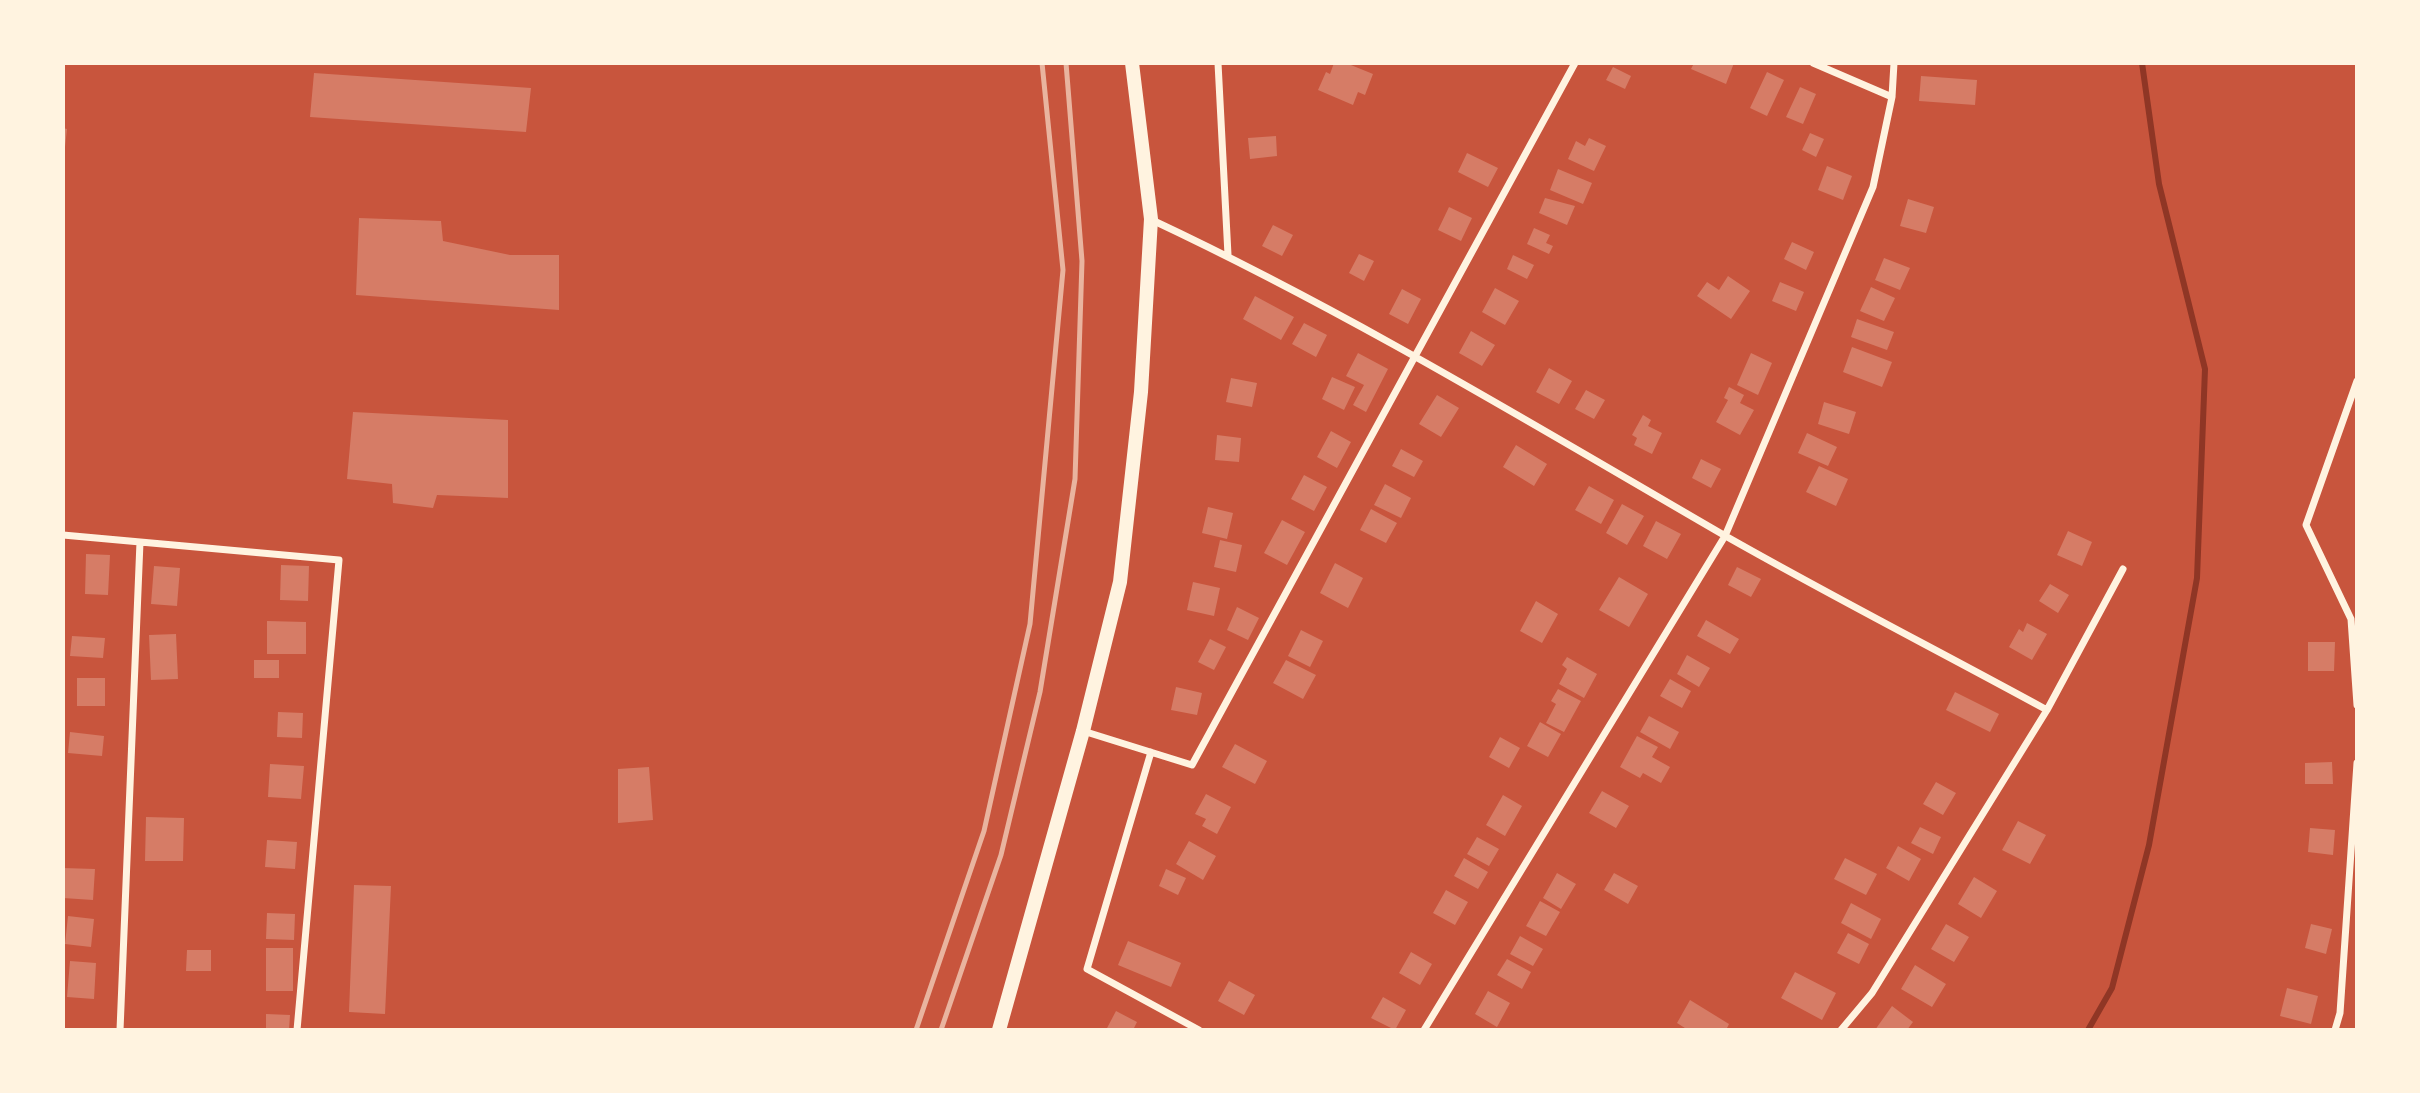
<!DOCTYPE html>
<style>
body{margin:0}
#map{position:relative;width:2420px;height:1093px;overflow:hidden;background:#c8553d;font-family:Overpass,sans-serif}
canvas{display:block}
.frame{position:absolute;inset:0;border:65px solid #fff3e0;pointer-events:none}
</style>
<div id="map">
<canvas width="2420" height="1093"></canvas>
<div class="frame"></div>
</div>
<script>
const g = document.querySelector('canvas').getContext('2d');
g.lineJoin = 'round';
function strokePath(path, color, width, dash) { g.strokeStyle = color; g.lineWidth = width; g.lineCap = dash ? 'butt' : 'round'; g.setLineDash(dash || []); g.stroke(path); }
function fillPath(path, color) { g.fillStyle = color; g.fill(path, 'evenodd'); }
strokePath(new Path2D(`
 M2088 1030 2112 988 2149 845 2197 578 2205 369 2159 184 2142 63`), '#8f3625', 6);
fillPath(new Path2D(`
 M1334 63H1346L1373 74 1365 95 1358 92 1353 105 1318 90 1326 72 1330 74Z
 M1694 63H1734L1726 84 1691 69Z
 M1613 67 1631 76 1625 89 1606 80Z
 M1767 72 1784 80 1767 116 1750 108Z
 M314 73 531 88 526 132 310 117Z
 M1921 76 1977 80 1975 105 1919 101Z
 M1800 87 1816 94 1803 124 1786 117Z
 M63 128 67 129 65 147H63Z
 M1810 133 1824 139 1816 157 1802 150Z
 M1276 136 1277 156 1250 159 1248 138Z
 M1589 138 1606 146 1594 171 1568 159 1576 141 1585 146Z
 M1467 153 1498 168 1488 187 1458 172Z
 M1827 166 1852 176 1843 200 1818 190Z
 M1558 169 1592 183 1583 204 1550 190Z
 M1545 198 1575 206 1567 225 1539 213Z
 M1908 199 1934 207 1926 233 1900 226Z
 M1449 207 1472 218 1461 241 1438 230Z
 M359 218 441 221 443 241 510 255H559V310L356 295Z
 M1273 225 1293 235 1282 256 1262 246Z
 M1534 228 1550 235 1546 243 1553 246 1549 254 1527 244Z
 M1792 242 1814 252 1806 270 1784 259Z
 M1359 254 1374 261 1364 281 1349 273Z
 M1513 255 1534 265 1527 279 1507 269Z
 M1884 258 1910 268 1900 290 1875 280Z
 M1728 276 1750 291 1731 319 1697 296 1707 282 1719 290Z
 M1780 282 1804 292 1796 311 1772 301Z
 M1871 287 1895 298 1884 321 1860 311Z
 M1495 288 1519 301 1505 325 1482 312Z
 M1402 289 1421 299 1408 324 1389 314Z
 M1255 296 1294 317 1281 340 1243 319Z
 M1857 319 1894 332 1887 350 1851 337Z
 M1304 323 1327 335 1316 357 1292 344Z
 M1471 331 1495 345 1482 366 1459 353Z
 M1852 347 1892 362 1882 387 1843 372Z
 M1358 353 1388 369 1366 412 1353 405 1364 385 1346 376Z
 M1751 353 1772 363 1758 395 1737 385Z
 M1549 368 1572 381 1559 404 1536 392Z
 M1332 377 1355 387 1344 410 1322 399Z
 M1231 378 1257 383 1252 407 1226 402Z
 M1729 387 1744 395 1740 403 1754 410 1740 435 1716 422 1728 400 1724 398Z
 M1586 390 1605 400 1594 419 1575 409Z
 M1437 395 1459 408 1441 437 1419 424Z
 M1824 402 1856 412 1849 434 1818 424Z
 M353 412 508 420V498L437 495 433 508 393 503 392 484 347 479Z
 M1643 415 1651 420 1648 426 1662 433 1652 454 1634 445 1637 438 1632 435Z
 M1331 431 1351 442 1337 468 1317 457Z
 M1807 433 1837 447 1828 466 1798 453Z
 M1217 435 1241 438 1239 462 1215 460Z
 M1516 445 1547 464 1534 486 1503 467Z
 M1401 449 1423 461 1414 477 1392 466Z
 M1701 459 1721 469 1711 488 1692 478Z
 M1819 466 1848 479 1836 506 1806 492Z
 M1304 475 1327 487 1314 511 1291 499Z
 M1385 484 1411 498 1401 518 1374 505Z
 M1589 486 1614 500 1601 524 1575 510Z
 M1622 504 1644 516 1627 545 1606 533Z
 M1208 507 1233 513 1227 539 1202 533Z
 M1371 509 1397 523 1386 543 1360 530Z
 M1282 520 1305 532 1287 565 1264 553Z
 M1656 521 1681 534 1667 559 1643 546Z
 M2068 531 2092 542 2082 566 2057 555Z
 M1220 540 1242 545 1236 572 1214 567Z
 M86 554 110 555 108 595 85 594Z
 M1335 563 1363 578 1348 608 1320 593Z
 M281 565 309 566 308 601 280 600Z
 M154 566 180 568 177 606 151 604Z
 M1737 567 1761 579 1751 597 1728 585Z
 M1619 577 1648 594 1629 627 1599 610Z
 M1193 582 1220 588 1214 616 1187 610Z
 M2050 584 2069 595 2058 613 2039 601Z
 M1536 601 1558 614 1542 643 1520 631Z
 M1237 607 1259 618 1248 640 1227 630Z
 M1706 620 1739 639 1730 654 1697 636Z
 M267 621 306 622V654H267Z
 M2027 623 2047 634 2032 660 2009 647 2019 629 2023 632Z
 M1301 630 1323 641 1310 667 1288 656Z
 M176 634 178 679 151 680 149 635Z
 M72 636 105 638 103 658 70 656Z
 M1210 639 1226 647 1214 670 1198 662Z
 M2308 642H2335L2334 671H2308Z
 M1687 655 1710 668 1699 687 1677 674Z
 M1567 657 1597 674 1584 698 1559 684 1567 669 1562 665Z
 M254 660H279V678H254Z
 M1286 660 1316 675 1303 699 1273 683Z
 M77 678H105V706H77Z
 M1670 679 1691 691 1682 708 1660 696Z
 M1176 687 1202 693 1197 715 1171 710Z
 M1558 689 1581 701 1564 732 1546 723 1556 704 1551 701Z
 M1955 692 1999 714 1990 732 1946 710Z
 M278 712 303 713 302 738 277 737Z
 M1649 716 1679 732 1670 749 1640 732Z
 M1540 722 1561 734 1548 757 1527 746Z
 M70 732 104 736 102 756 68 753Z
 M1637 736 1658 747 1652 757 1670 767 1661 783 1643 773 1640 778 1620 767Z
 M1500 737 1520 748 1509 768 1489 757Z
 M1235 744 1267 761 1255 784 1222 767Z
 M2332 762 2333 784H2305V763Z
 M270 764 304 766 301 799 268 797Z
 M649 767 653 820 618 823V769Z
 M1936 782 1956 793 1943 815 1923 804Z
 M1602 791 1629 806 1616 828 1589 813Z
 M1206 794 1231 807 1217 834 1202 826 1206 819 1195 814Z
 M1503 795 1522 806 1505 836 1486 825Z
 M146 817 184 818 183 861H145Z
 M2018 821 2046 835 2030 864 2002 850Z
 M1920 827 1941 837 1933 854 1911 843Z
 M2310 828 2335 830 2333 855 2308 852Z
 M1477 837 1499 849 1489 866 1467 854Z
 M267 840 297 842 295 869 265 867Z
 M1189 841 1216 856 1203 880 1176 864Z
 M1898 846 1921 859 1909 881 1886 868Z
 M1464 858 1488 872 1478 889 1454 876Z
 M1845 858 1877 874 1866 895 1834 879Z
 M63 868 95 869 93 900 63 898Z
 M1166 869 1186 878 1178 895 1159 886Z
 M1557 873 1576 884 1561 909 1543 898Z
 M1614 873 1638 886 1628 904 1604 890Z
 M1974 877 1997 891 1981 918 1958 904Z
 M354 885 391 886 385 1014 349 1012Z
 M1446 890 1468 902 1455 925 1433 913Z
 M1540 901 1560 912 1546 936 1526 926Z
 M1851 903 1881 919 1871 939 1841 923Z
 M267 913 295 914 294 940 266 939Z
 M68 916 94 919 91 947 65 944Z
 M1946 924 1969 937 1954 962 1931 949Z
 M2311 924 2332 929 2326 954 2305 948Z
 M1848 933 1869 944 1859 964 1837 953Z
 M1520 936 1543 949 1533 966 1510 954Z
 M1128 941 1181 963 1171 987 1118 965Z
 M266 948H293V991H266Z
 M187 950H211V971H186Z
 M1411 952 1432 964 1420 985 1399 973Z
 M1507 959 1531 972 1522 989 1497 975Z
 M70 961 96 963 94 999 67 997Z
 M1915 965 1946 984 1932 1007 1901 989Z
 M1795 972 1836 993 1822 1020 1781 998Z
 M1229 981 1255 995 1244 1015 1218 1001Z
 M2287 988 2318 996 2311 1024 2280 1016Z
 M1488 991 1510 1003 1497 1027 1475 1014Z
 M1383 997 1406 1010 1395 1030 1371 1018Z
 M1690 1000 1729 1024 1726 1030H1688L1677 1023Z
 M1892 1006 1913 1022 1907 1030H1875Z
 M1116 1011 1137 1022 1133 1030H1106Z
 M266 1014 290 1015 289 1030H266Z`), '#d67c66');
strokePath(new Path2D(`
 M1218 63 1228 255
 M1813 63 1892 97
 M1152 220C1348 312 1534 425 1722 534 1829 595 1939 651 2047 710
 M2357 381 2306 525 2351 619 2357 705
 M63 535 339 560 297 1030
 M1083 731 1192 765 1575 63
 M1151 752 1087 969 1199 1030
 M120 1030 140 542
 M1424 1030 1725 536 1873 187 1892 97 1894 63
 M1841 1030 1872 993 2047 710 2123 569
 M2335 1030 2340 1013 2357 763`), '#fff3e0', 7);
strokePath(new Path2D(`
 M999 1030 1083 731 1120 582 1141 392 1151 219 1132 63`), '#fff3e0', 14);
strokePath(new Path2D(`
 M916 1030 984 831 1030 624 1063 270 1042 63
 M941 1030 1001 855 1040 692 1075 479 1082 261 1066 63`), '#e9b49f', 5);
</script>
